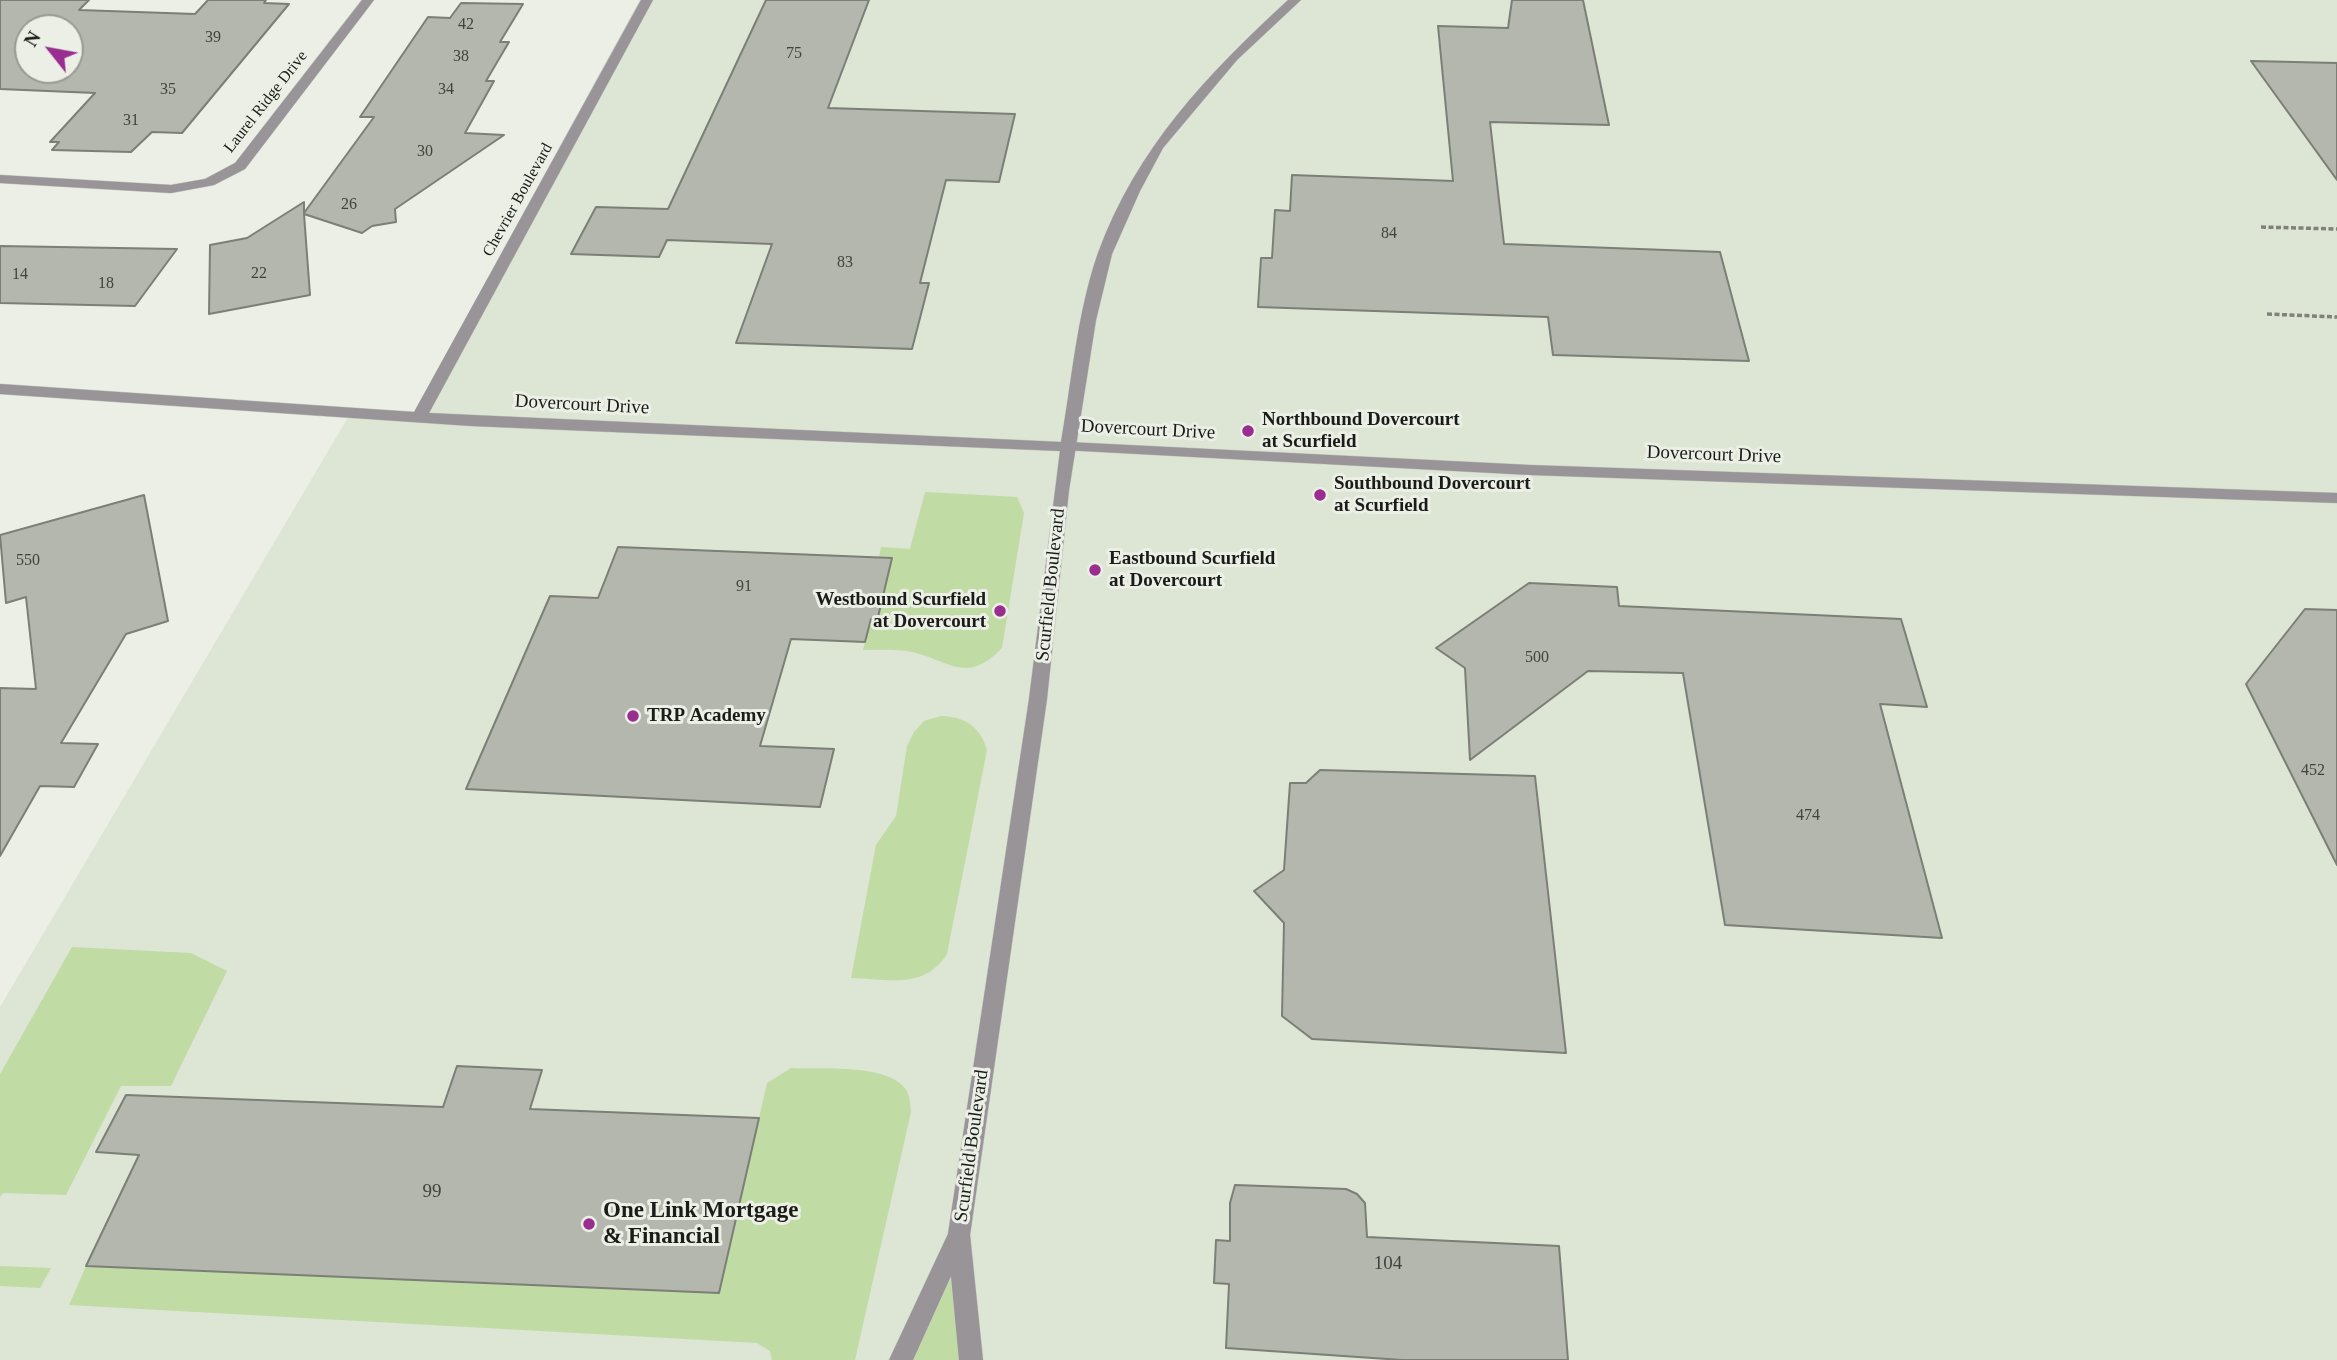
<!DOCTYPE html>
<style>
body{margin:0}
#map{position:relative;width:2337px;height:1360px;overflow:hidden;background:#ebefe6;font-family:"Times New Roman",serif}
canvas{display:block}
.north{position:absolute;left:14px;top:14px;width:70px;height:70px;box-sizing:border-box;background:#ebefe6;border:2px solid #979b94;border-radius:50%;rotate:301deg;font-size:19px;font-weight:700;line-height:28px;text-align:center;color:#1a1c18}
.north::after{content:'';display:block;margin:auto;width:24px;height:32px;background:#992e90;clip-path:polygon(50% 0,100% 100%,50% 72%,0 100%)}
</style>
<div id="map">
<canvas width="2337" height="1360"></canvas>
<div class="north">N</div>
</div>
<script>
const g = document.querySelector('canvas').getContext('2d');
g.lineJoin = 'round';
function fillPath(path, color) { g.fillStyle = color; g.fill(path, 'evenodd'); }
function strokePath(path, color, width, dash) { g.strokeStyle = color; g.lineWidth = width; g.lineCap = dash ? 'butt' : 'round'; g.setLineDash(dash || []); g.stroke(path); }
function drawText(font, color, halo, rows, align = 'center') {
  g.font = font + ' "Times New Roman",serif'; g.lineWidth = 6; g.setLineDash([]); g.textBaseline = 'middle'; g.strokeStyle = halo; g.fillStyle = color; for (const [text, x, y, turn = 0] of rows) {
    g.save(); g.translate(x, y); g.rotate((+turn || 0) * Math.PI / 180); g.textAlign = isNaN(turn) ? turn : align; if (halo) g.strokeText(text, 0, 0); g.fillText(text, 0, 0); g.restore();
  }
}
fillPath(new Path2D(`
 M647 0H2337V1360H0V1007L350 414 420 417Z`), '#dde5d5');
fillPath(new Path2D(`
 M925 492 1017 497 1024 513 1002 648C966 685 951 661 912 652 897 649 879 650 863 650L871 619 878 617 892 558 879 557 881 547 910 549Z
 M941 716C965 717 980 726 987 750L947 954C924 990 888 979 851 978L876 845 896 816 907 746 914 732 924 721Z
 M72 947 191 953 227 971 171 1086H121L66 1195 3 1193 0 1197V1074Z
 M791 1068C819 1069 883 1064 903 1086 910 1093 910 1103 911 1112L855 1360H772L770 1351 757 1343 69 1305 86 1266 719 1293 767 1083Z
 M959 1235 971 1360H901Z
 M0 1266 51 1268 40 1288 0 1286Z`), '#c1dba5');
const building = new Path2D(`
 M0 0H89L79 10 195 14 208 0H266L264 3 289 4 182 133 152 132 131 152 52 150 59 142H50L95 93 0 89ZM28 28H70V70H28Z
 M766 0H869L828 108 1015 114 999 182 946 180 920 283H929L912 349 736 343 772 244 667 240 659 257 571 254 596 207 668 209Z
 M1512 0H1583L1609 125 1490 122 1504 244 1720 252 1749 361 1553 355 1548 317 1258 307 1261 258H1272L1275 210 1290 211 1292 175 1453 181 1438 26 1508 28Z
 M461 3 523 4 500 42H509L486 81H494L465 133 504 135 395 209 396 222 372 226 362 233 304 214 310 295 209 314 210 245 247 238 304 202V213L374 117H360L428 17 450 18Z
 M2251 61 2337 63V180Z
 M0 246 177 249 135 306 0 303Z
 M144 495 168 621 126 634 61 743 98 744 74 787 40 786 0 856V688L36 689 26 597 6 603 0 535Z
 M618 547 892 558 878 617 871 619 865 642 791 639 760 746 834 749 820 807 466 789 550 596 598 598Z
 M1529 583 1617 587 1619 606 1901 619 1927 707 1880 704 1942 938 1725 925 1683 673 1588 671 1470 760 1465 668 1436 648Z
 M2305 609 2337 610V865L2246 684Z
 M1320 770 1535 776 1566 1053 1312 1039 1282 1016 1284 923 1254 891 1284 870 1290 783H1306Z
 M457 1066 542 1070 530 1109 759 1118 719 1293 86 1266 139 1155 96 1152 126 1095 443 1107Z
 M1235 1185 1346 1189 1357 1194 1365 1203 1367 1237 1559 1246 1568 1360H1402L1226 1348 1229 1284 1214 1283 1216 1240 1230 1241V1203Z`);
fillPath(building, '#b3b7ae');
strokePath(building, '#7b7f76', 2);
const minor = new Path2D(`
 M362 0H374L245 169 214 185 171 193 0 183V175L171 185 205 179 235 163Z
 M1068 442 1530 465 2337 493V503L1530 475 1063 450 1060 447Z`);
const tertiary = new Path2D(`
 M641 0H653L429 413 1061 442C1072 380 1077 313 1098 253 1137 147 1207 75 1288 0H1301L1237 60 1163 148 1140 191 1112 254 1096 320 1069 490 1047 699 970 1235 983 1360H959L951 1276 913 1360H889L948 1234 1029 699 1060 451 471 426 0 394V384L414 412Z`);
strokePath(minor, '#c5c9c1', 1);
strokePath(tertiary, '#c5c9c1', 1);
strokePath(new Path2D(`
 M2261 227 2337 229
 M2267 314 2337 317`), '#7f827b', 3.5, [5, 2.5]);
fillPath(minor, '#989497');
fillPath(tertiary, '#989497');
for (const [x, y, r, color] of [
 [1248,431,7,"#992e90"],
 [1320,495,7,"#992e90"],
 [1095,570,7,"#992e90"],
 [1000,611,7,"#992e90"],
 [633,716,7,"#992e90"],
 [589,1224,7,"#992e90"]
]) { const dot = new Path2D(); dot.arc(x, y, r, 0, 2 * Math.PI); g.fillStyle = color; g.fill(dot); strokePath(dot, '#ebefe6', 2.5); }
drawText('16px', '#40433e', null, [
 ["42",466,25],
 ["39",213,38],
 ["75",794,54],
 ["38",461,57],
 ["35",168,90],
 ["34",446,90],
 ["31",131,121],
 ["30",425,152],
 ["26",349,205],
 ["84",1389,234],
 ["83",845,263],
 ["22",259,274],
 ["14",20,275],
 ["18",106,284],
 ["550",28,561],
 ["91",744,587],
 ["500",1537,658],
 ["452",2313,771],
 ["474",1808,816]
]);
drawText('16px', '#1a1c18', '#ebefe6', [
 ["Laurel Ridge Drive",266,102,-52],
 ["Chevrier Boulevard",518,200,-61]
]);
drawText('19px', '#1a1c18', '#ebefe6', [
 ["Dovercourt Drive",582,405,3],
 ["Dovercourt Drive",1148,430,3],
 ["Dovercourt Drive",1714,455,2],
 ["Scurfield Boulevard",1051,585,-84],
 ["Scurfield Boulevard",972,1146,-82]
]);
drawText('bold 19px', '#1a1c18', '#ebefe6', [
 ["Northbound Dovercourt",1262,420],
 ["at Scurfield",1262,442],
 ["Southbound Dovercourt",1334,484],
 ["at Scurfield",1334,506],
 ["Eastbound Scurfield",1109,559],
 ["at Dovercourt",1109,581],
 ["Westbound Scurfield",986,600,"right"],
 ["at Dovercourt",986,622,"right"],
 ["TRP Academy",647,716]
], 'left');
drawText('19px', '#40433e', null, [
 ["99",432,1192],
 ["104",1388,1264]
]);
drawText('bold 23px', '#1a1c18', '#ebefe6', [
 ["One Link Mortgage",603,1211],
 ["& Financial",603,1237]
], 'left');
</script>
